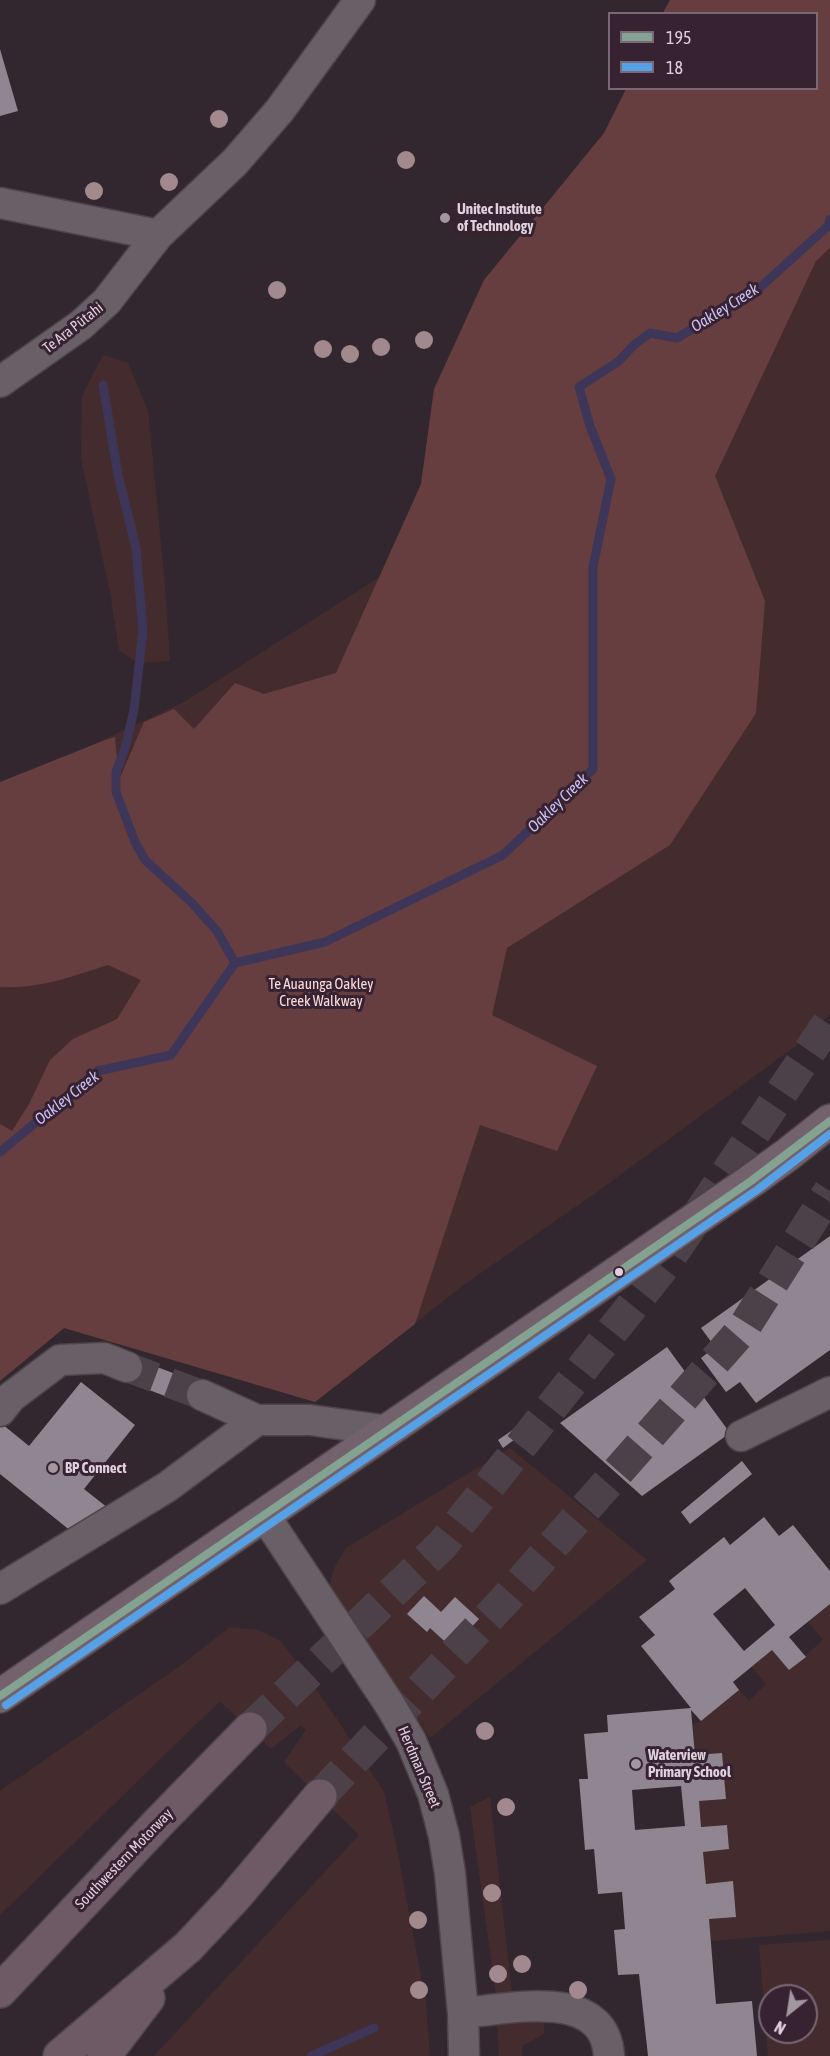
<!DOCTYPE html>
<meta charset="utf-8">
<style>
body{margin:0}
#map{position:relative;width:830px;height:2056px;overflow:hidden;background:#32272f;font-family:"Asap Condensed",sans-serif}
canvas{display:block}
.legend{position:absolute;left:608px;top:12px;width:210px;height:78px;box-sizing:border-box;background:#372232;border:2px solid #7a6876;margin:0;padding:8px 10px;list-style:none;font-size:18px;color:#dfd1db}
.legend li{display:flex;align-items:center;gap:12px;height:30px}
.legend b{width:30px;border:2px solid #7a6876}
.north{position:absolute;left:758px;top:1984px;width:60px;height:60px;box-sizing:border-box;background:#372232;border:2px solid #7a6876;border-radius:50%;rotate:210deg;font-size:16px;font-weight:700;line-height:24px;text-align:center;color:#dfd1db}
.north::after{content:'';display:block;margin:auto;width:21px;height:27px;background:#a2969f;clip-path:polygon(50% 0,100% 100%,50% 72%,0 100%)}
</style>
<div id="map">
<canvas width="830" height="2056"></canvas>
<ul class="legend">
<li><b style="height:8px;background:#84a292"></b>195</li>
<li><b style="height:8px;background:#56a0e6"></b>18</li>
</ul>
<div class="north">N</div>
</div>
<script>
const g = document.querySelector('canvas').getContext('2d');
g.lineJoin = 'round';
function fillPath(path, color) { g.fillStyle = color; g.fill(path, 'evenodd'); }
function strokePath(path, color, width, dash) { g.strokeStyle = color; g.lineWidth = width; g.lineCap = dash ? 'butt' : 'round'; g.setLineDash(dash || []); g.stroke(path); }
function drawText(font, color, halo, rows, align = 'center') {
  g.font = font + ' "Asap Condensed",sans-serif'; g.lineWidth = 6; g.setLineDash([]); g.textBaseline = 'middle'; g.strokeStyle = halo; g.fillStyle = color; for (const [text, x, y, turn = 0] of rows) {
    g.save(); g.translate(x, y); g.rotate((+turn || 0) * Math.PI / 180); g.textAlign = isNaN(turn) ? turn : align; if (halo) g.strokeText(text, 0, 0); g.fillText(text, 0, 0); g.restore();
  }
}
fillPath(new Path2D(`
 M670 0H830V1014L797 1045 601 1189 465 1284 315 1402 64 1328 0 1381V788L184 702 452 531 604 133 626 89 816 88V14L663 13Z
 M103 355 128 363 148 411 164 575 170 661 138 663 119 650 110 592 81 459 82 396Z
 M510 1448 647 1560 430 1738 329 1587 335 1566 346 1548Z
 M830 1604V1931L711 1941 709 1919 736 1916 733 1882 706 1884 703 1852 729 1849 727 1825 701 1827 699 1801 726 1799 722 1753 695 1755 693 1725 701 1721 739 1690 749 1701 766 1684 751 1667 772 1650 789 1670 823 1640 808 1622Z
 M230 1627 258 1630 281 1641 337 1719 384 1792 395 1839 426 2003 430 2056H154L359 1835 284 1762 306 1730 301 1725 271 1749 220 1701 0 1915V1791L180 1666Z
 M490 1797 512 1994 496 1995 470 1807Z
 M830 1940V2056H768L759 1945ZM770 1996H806V2032H770Z
 M536 2014 544 2023V2034L522 2046V2056H499L497 2020Z`), '#442c2e');
fillPath(new Path2D(`
 M670 0H830V248L816 261 715 476 765 601 756 713 670 845 507 948 492 1015 597 1066 557 1151 480 1125 415 1324 315 1402 64 1328 0 1381V1124L12 1131 29 1104 50 1060 73 1039 117 1019 141 980 108 965C69 977 41 989 0 987V782L105 740 115 737 119 780 144 722 174 709 194 729 235 683 264 694 336 673 421 484 434 389 484 280 604 133 626 89 816 88V14L663 13Z`), '#673e40');
strokePath(new Path2D(`
 M103 385 118 475 136 548 143 630 134 710 125 748 116 772V792L135 842 145 860 191 902 217 931 235 963
 M0 1152 98 1071 171 1055 235 963 325 942 503 855 593 769V567L611 479 590 426 579 387 619 361 634 345 650 333 677 338 755 292 828 226 830 219
 M311 2056 374 2028`), '#3d3658', 9);
fillPath(new Path2D(`
 M0 49 18 111 0 116Z
 M830 1236V1350L756 1403 740 1382 726 1392 701 1358 715 1347 701 1328Z
 M667 1347 730 1433 642 1496 560 1423Z
 M130 1360 156 1370 157 1367 205 1385 197 1408 149 1390 151 1385 125 1375Z
 M81 1382 135 1425 84 1489 108 1508 82 1540 0 1474V1427L2 1424 29 1446Z
 M517 1427 522 1434 503 1448 498 1440Z
 M742 1461 752 1474 690 1524 681 1512Z
 M764 1517 779 1536 793 1525 830 1571V1604L789 1637 806 1657 789 1670 772 1650 733 1682 739 1690 701 1721 691 1710 695 1755 722 1753 726 1799 699 1801 701 1827 727 1825 729 1849 703 1852 706 1884 733 1881 736 1917 709 1919 716 2004 752 2001 757 2056H648L639 1974 618 1975 614 1930 625 1929 622 1892 598 1894 594 1849 585 1850 579 1779H588L584 1734 608 1732 607 1715 691 1708 641 1646 655 1635 639 1617 675 1589 669 1581 724 1537 730 1545ZM745 1588 775 1625 744 1651 713 1614ZM681 1786 685 1826 635 1830 632 1790Z
 M424 1596 441 1612 455 1597 479 1619 452 1648 430 1628 427 1632 407 1614Z`), '#908691');
strokePath(new Path2D(`
 M127 1367 202 1395`), '#4c4049', 30, [30, 15]);
strokePath(new Path2D(`
 M250 1729 442 1545 663 1267 830 1021
 M320 1796 505 1600 743 1329 830 1191`), '#4c4049', 33, [33, 16]);
const minor = new Path2D(`
 M0 203 158 235
 M0 382 81 325 107 301 158 235 235 162 280 110 360 0
 M202 1395 257 1420
 M0 1411 11 1397 60 1360 104 1358 127 1367
 M741 1436 830 1392
 M265 1516 390 1705 411 1741 433 1794 444 1836 450 1873 463 2013 464 2056
 M0 1589 167 1487 257 1420H310L389 1431
 M463 2013C509 2009 605 1986 609 2056`);
const major = new Path2D(`
 M0 1696C252 1526 500 1352 751 1181L787 1155 830 1121`);
const highway = new Path2D(`
 M0 1991 161 1820 250 1729
 M60 2056 188 1947 234 1898 320 1796
 M104 2056 148 1998`);
strokePath(minor, '#4d434a', 33);
strokePath(major, '#4d434a', 36);
strokePath(highway, '#4d434a', 36);
strokePath(minor, '#686066', 30);
strokePath(major, '#73626b', 33);
strokePath(highway, '#6e5a65', 33);
strokePath(new Path2D(`
 M0 1696 751 1181 830 1121`), '#84a292', 8);
strokePath(new Path2D(`
 M6 1705 757 1190 830 1134`), '#56a0e6', 8);
g.fillStyle = '#a1898d';
for (const [x, y] of [
 [219,119],
 [406,160],
 [169,182],
 [94,191],
 [277,290],
 [424,340],
 [381,347],
 [323,349],
 [350,354],
 [485,1731],
 [506,1807],
 [492,1893],
 [418,1920],
 [522,1964],
 [498,1974],
 [419,1990],
 [578,1990]
]) { g.beginPath(); g.arc(x, y, 9, 0, 2 * Math.PI); g.fill(); }
for (const [x, y, r, color] of [
 [445,218,6,"#a2969f"],
 [619,1272,5,"#dfd1db"],
 [53,1468,6,"#a2969f"],
 [636,1764,6,"#a2969f"]
]) { const dot = new Path2D(); dot.arc(x, y, r, 0, 2 * Math.PI); g.fillStyle = color; g.fill(dot); strokePath(dot, '#372232', 2); }
drawText('bold 15px', '#dfd1db', '#372232', [
 ["Unitec Institute",457,209],
 ["of Technology",457,226],
 ["BP Connect",65,1468],
 ["Waterview",648,1755],
 ["Primary School",648,1772]
], 'left');
drawText('15px', '#dfd1db', '#372232', [
 ["Te Ara Pūtahi",73,328,-38],
 ["Herdman Street",419,1767,67],
 ["Southwestern Motorway",124,1859,-46]
]);
drawText('15px', '#fcdada', '#372232', [
 ["Te Auaunga Oakley",321,984],
 ["Creek Walkway",321,1001]
]);
drawText('italic 16px', '#cac1f6', '#372232', [
 ["Oakley Creek",725,308,-32],
 ["Oakley Creek",558,803,-44],
 ["Oakley Creek",67,1098,-38]
]);
</script>
